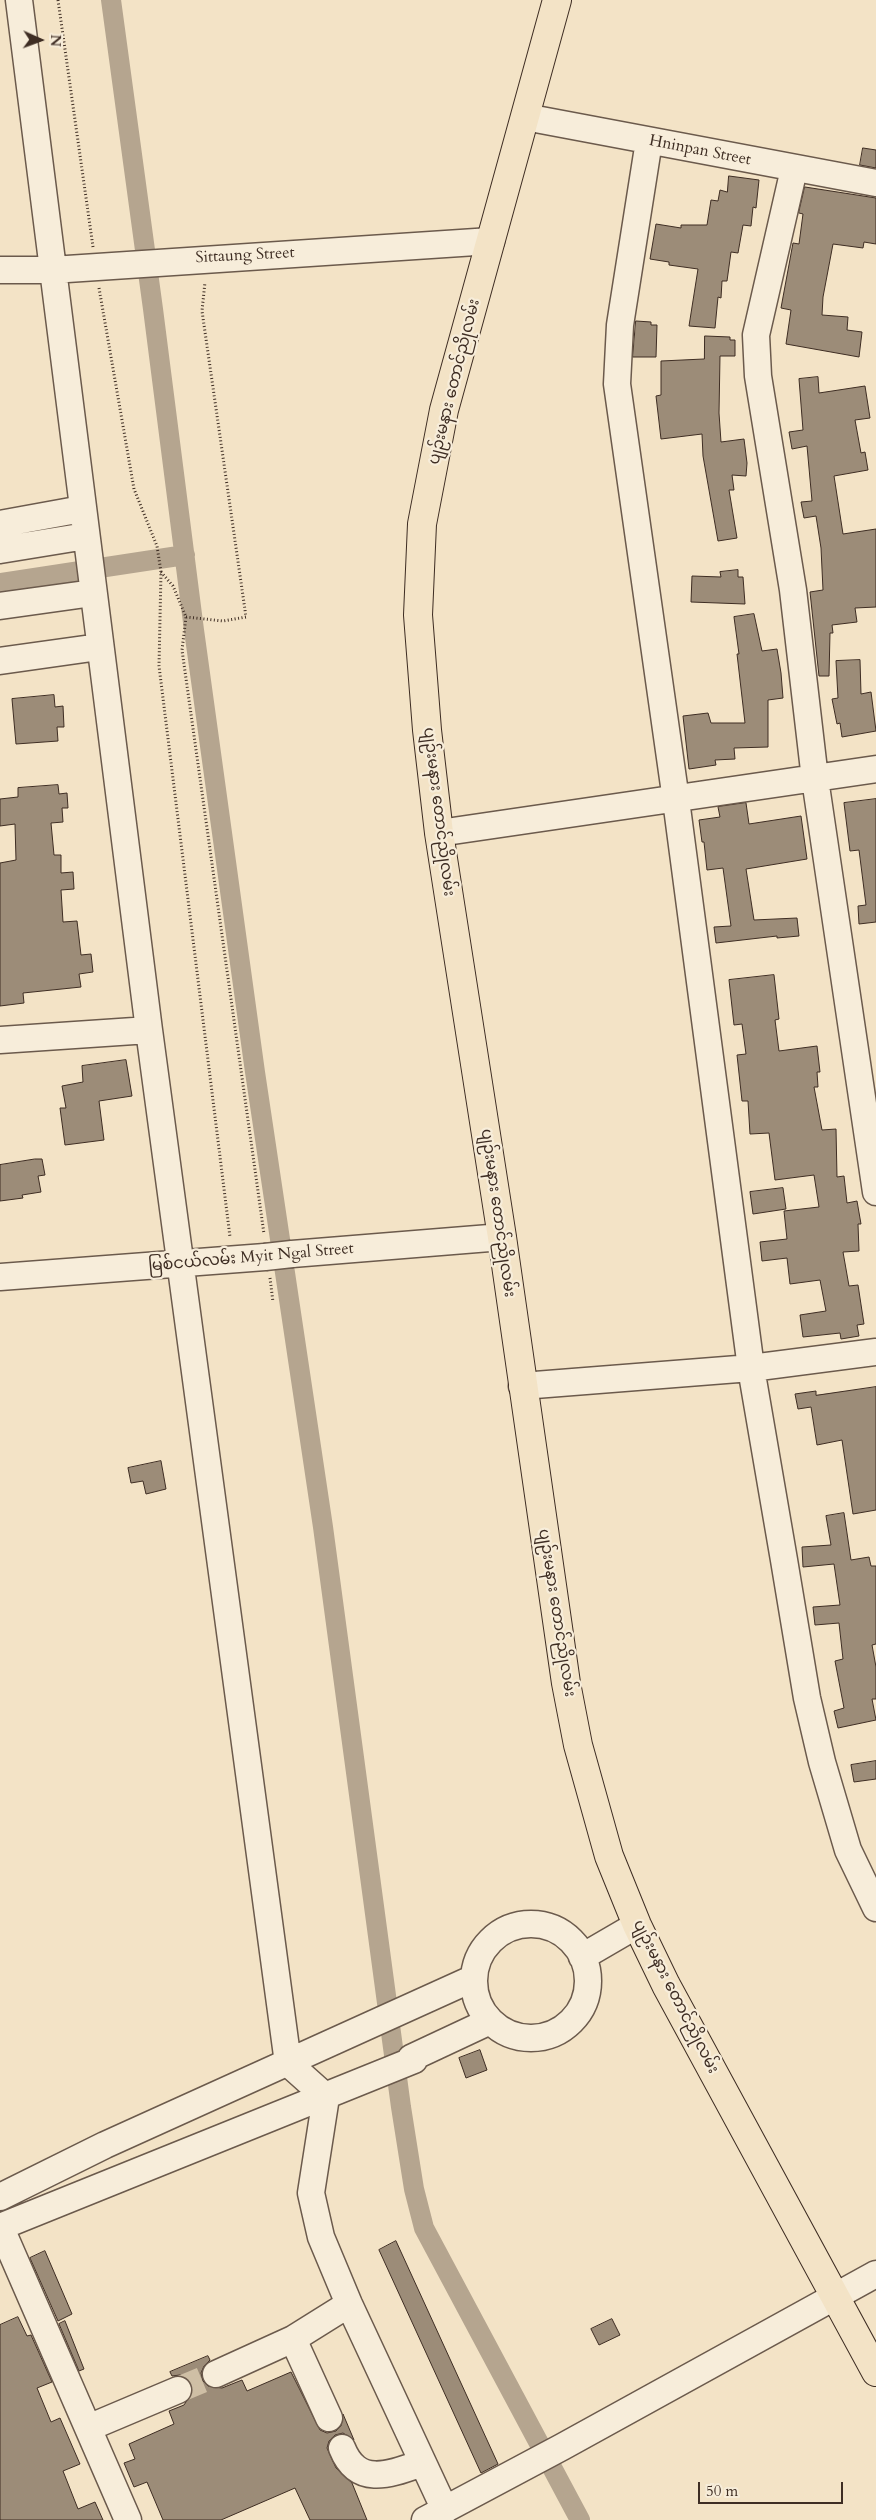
<!DOCTYPE html>
<meta charset="utf-8">
<style>
body{margin:0}
#map{position:relative;width:876px;height:2520px;overflow:hidden;background:#f3e3c6;font-family:Cardo,serif}
canvas{display:block}
.north{position:absolute;left:15px;top:15px;width:50px;height:50px;-webkit-text-stroke:4px #f7edda;paint-order:stroke;rotate:92deg;font-size:14px;font-weight:700;line-height:20px;text-align:center;color:#3e2d23}
.north::after{content:'';display:block;margin:auto;width:18px;height:22px;background:#3e2d23;clip-path:polygon(50% 0,100% 100%,50% 72%,0 100%)}
.scale{position:absolute;left:698px;top:2482px;width:145px;height:22px;box-sizing:border-box;border:2px solid #3e2d23;border-top:0;padding-left:6px;font-size:15px;line-height:18px;white-space:nowrap;color:#3e2d23;-webkit-text-stroke:4px #f7edda;paint-order:stroke}
</style>
<div id="map">
<canvas width="876" height="2520"></canvas>
<div class="north">N</div>
<div class="scale">50 m</div>
</div>
<script>
const g = document.querySelector('canvas').getContext('2d');
g.lineJoin = 'round';
function strokePath(path, color, width, dash) { g.strokeStyle = color; g.lineWidth = width; g.lineCap = dash ? 'butt' : 'round'; g.setLineDash(dash || []); g.stroke(path); }
function fillPath(path, color) { g.fillStyle = color; g.fill(path, 'evenodd'); }
function drawText(font, color, halo, rows, align = 'center') {
  g.font = font + ' Cardo,"Noto Sans Myanmar",serif'; g.lineWidth = 4.5; g.setLineDash([]); g.textBaseline = 'middle'; g.strokeStyle = halo; g.fillStyle = color; for (const [text, x, y, turn = 0] of rows) {
    g.save(); g.translate(x, y); g.rotate((+turn || 0) * Math.PI / 180); g.textAlign = isNaN(turn) ? turn : align; if (halo) g.strokeText(text, 0, 0); g.fillText(text, 0, 0); g.restore();
  }
}
strokePath(new Path2D(`
 M111 0 153 309 194 630 255 1072 323 1527 401 2107 414 2189 424 2228 580 2520
 M0 583 185 555`), '#b5a58f', 20);
const building = new Path2D(`
 M863 148 876 150V168L860 165Z
 M729 176 759 180 756 208 753 207 751 226 743 225 738 253 731 252 727 281H722L721 298 718 297 715 328 689 326 698 269 669 265V262L650 259 656 224 681 228V225H707L711 200 718 201 720 190 727 192Z
 M805 187 876 198V244L864 242 863 248 833 244 823 297 822 315 848 317 847 330 862 332 859 357 786 344 791 310 781 308 793 243 799 244 803 214 799 213Z
 M636 321 651 322V325H657L656 357H633Z
 M705 336 730 337V340H735V356H720L719 413 721 442 744 439 747 463 746 476 732 475 734 490H729L737 538 718 541 703 456 702 434 661 439 656 396 661 395V361L704 359Z
 M818 377 819 393 865 386 870 418 855 420 861 453 865 452 868 470 834 476 843 534 876 529V607L855 608 857 622 832 625 833 633H830L829 676H819L810 592 823 590 821 548 816 516 804 518 801 502 812 501 807 446 792 449 789 432 803 430 799 379Z
 M738 570V577H743L745 604 691 602 692 576 721 577 720 572Z
 M754 614 762 651 777 649 781 673 783 698 768 700V747L734 748 735 759 715 760 716 765 689 769 683 716 708 713 711 723H745L737 654H739L734 617Z
 M860 660 861 694 871 692 876 731 842 737 840 723 837 724 832 699 838 698 836 661Z
 M54 695 55 707 63 706 64 727H57L58 741 16 744 12 699Z
 M58 785 59 794 67 793 68 808H62L63 822 51 823 54 855H61V873L73 872 74 889 61 890 63 922 77 921 81 955 91 954 93 972 79 974 81 987 23 993 24 1003 0 1006V863L16 860 15 824 0 826V799L18 797V788Z
 M876 799V922L859 924 858 906 866 905 859 850 850 851 844 803Z
 M746 803 749 824 801 816 807 859 746 869 754 920 797 918 799 936 777 938V936L716 943 714 927 731 926 723 868 707 870 704 842H702L699 820 720 817 718 807Z
 M774 975 779 1019 775 1020 779 1051 817 1046 820 1072H817L818 1087H814L822 1130 836 1129 837 1177 844 1176 847 1203 857 1201 861 1224H858L859 1251 843 1252 849 1286 858 1285 864 1324 857 1325 859 1336 841 1339 840 1333 803 1337 800 1315 826 1311 820 1280 790 1284 787 1258 762 1261 760 1242 787 1239 784 1211 819 1207 814 1175 775 1180 769 1133 750 1134 748 1101H742L737 1055 746 1054 742 1024 734 1025 729 980Z
 M126 1060 132 1096 99 1101 104 1140 65 1145 60 1108H66L62 1086 83 1082 82 1066Z
 M35 1159H42L45 1175 38 1176 41 1192 22 1195 23 1198 0 1201V1165Z
 M783 1188 786 1209 753 1214 750 1192Z
 M876 1387V1510L853 1514 842 1440 817 1445 811 1407 798 1409 795 1394 816 1391V1395Z
 M161 1461 166 1489 146 1494 143 1481 131 1483 128 1468Z
 M844 1513 851 1560 869 1557 871 1566H876V1644L872 1645 876 1667V1699H872L876 1720 838 1728 834 1711 844 1708 835 1661 843 1659 839 1623 815 1625 813 1607 840 1605 834 1564 803 1567 802 1547 831 1545 826 1516Z
 M876 1761V1779L854 1782 851 1765Z
 M480 2050 487 2070 466 2078 459 2058Z
 M396 2241 498 2464 481 2473 379 2250Z
 M45 2251 72 2314 58 2321 30 2258Z
 M18 2317 27 2336 31 2335 52 2382 37 2388 51 2422 60 2418 80 2464 63 2471 78 2509 95 2502 103 2520H0V2325Z
 M612 2319 620 2335 599 2345 591 2329Z
 M65 2321 84 2369 79 2371 59 2324Z
 M208 2356 210 2360 204 2366 201 2373 203 2381 208 2386 222 2388 242 2380 247 2391 291 2372 320 2430 327 2433 336 2431 341 2426 343 2414 354 2440 343 2433 335 2435 329 2441 327 2448 336 2468 352 2483 367 2520H310L295 2488 221 2520H163L147 2482 134 2487 124 2463 135 2459 129 2444 174 2424 169 2411 184 2405 193 2391 187 2378 180 2375 172 2376 170 2372Z`);
fillPath(building, '#9c8c78');
strokePath(building, '#3e2d23', 1);
strokePath(new Path2D(`
 M178 2390 216 2374`), '#cfbfa5', 26, [26, 13]);
const minor = new Path2D(`
 M19 0 149 1030 288 2063 326 2097 311 2193 321 2237 349 2304 445 2510
 M525 117 876 183
 M649 141 620 325 617 384 676 800 751 1368 784 1560 807 1698 822 1762 848 1850 876 1908
 M794 169 756 335 758 376 793 590 815 779 876 1192
 M0 270H52L491 241
 M0 524 82 509
 M0 550 86 536
 M0 606 93 593
 M0 661 99 647
 M439 833 876 769
 M0 1040 149 1030
 M292 1254 502 1237
 M0 1277 265 1257
 M522 1386 751 1368 876 1352
 M474 1981a57 57 0 1 1 114 0a57 57 0 1 1-114 0Z
 M582 1957 637 1925
 M414 2060 411 2058 490 2021
 M0 2197 105 2145 474 1978
 M0 2226 128 2520
 M0 2227 414 2060
 M216 2374 293 2339
 M329 2418 293 2339 349 2304
 M88 2428 178 2390
 M342 2448C358 2488 391 2474 422 2463
 M425 2520 562 2447 876 2274`);
const major = new Path2D(`
 M557 0 444 410 422 524 418 615 427 730 439 833 502 1237 566 1683 578 1745 609 1856 637 1925 666 1985 876 2372`);
strokePath(minor, '#6b5a4c', 29);
strokePath(major, '#3e2d23', 30);
strokePath(new Path2D(`
 M58 0 93 247
 M99 288 134 489 157 546 161 572 159 666 230 1237
 M161 572 173 586 186 617 182 650 264 1234
 M186 617 223 621 246 617 202 311 205 282
 M270 1278 273 1302`), '#3e2d23', 3, [1, 2.5]);
strokePath(minor, '#f7edda', 26);
strokePath(major, '#f3e3c6', 28);
const minorBridge = new Path2D(`
 M265 1257 292 1254`);
strokePath(minorBridge, '#6b5a4c', 29, []);
strokePath(minorBridge, '#f7edda', 26);
drawText('16px', '#3e2d23', '#f7edda', [
 ["Hninpan Street",700,151,11],
 ["Sittaung Street",245,256,-3],
 ["ပျဉ်းမနား တောင်ညိုလမ်း",455,382,-76],
 ["ပျဉ်းမနား တောင်ညိုလမ်း",438,812,83],
 ["ပျဉ်းမနား တောင်ညိုလမ်း",497,1213,82],
 ["မြစ်ငယ်လမ်း Myit Ngal Street",251,1258,-5],
 ["ပျဉ်းမနား တောင်ညိုလမ်း",556,1613,81],
 ["ပျဉ်းမနား တောင်ညိုလမ်း",675,1997,63]
]);
</script>
